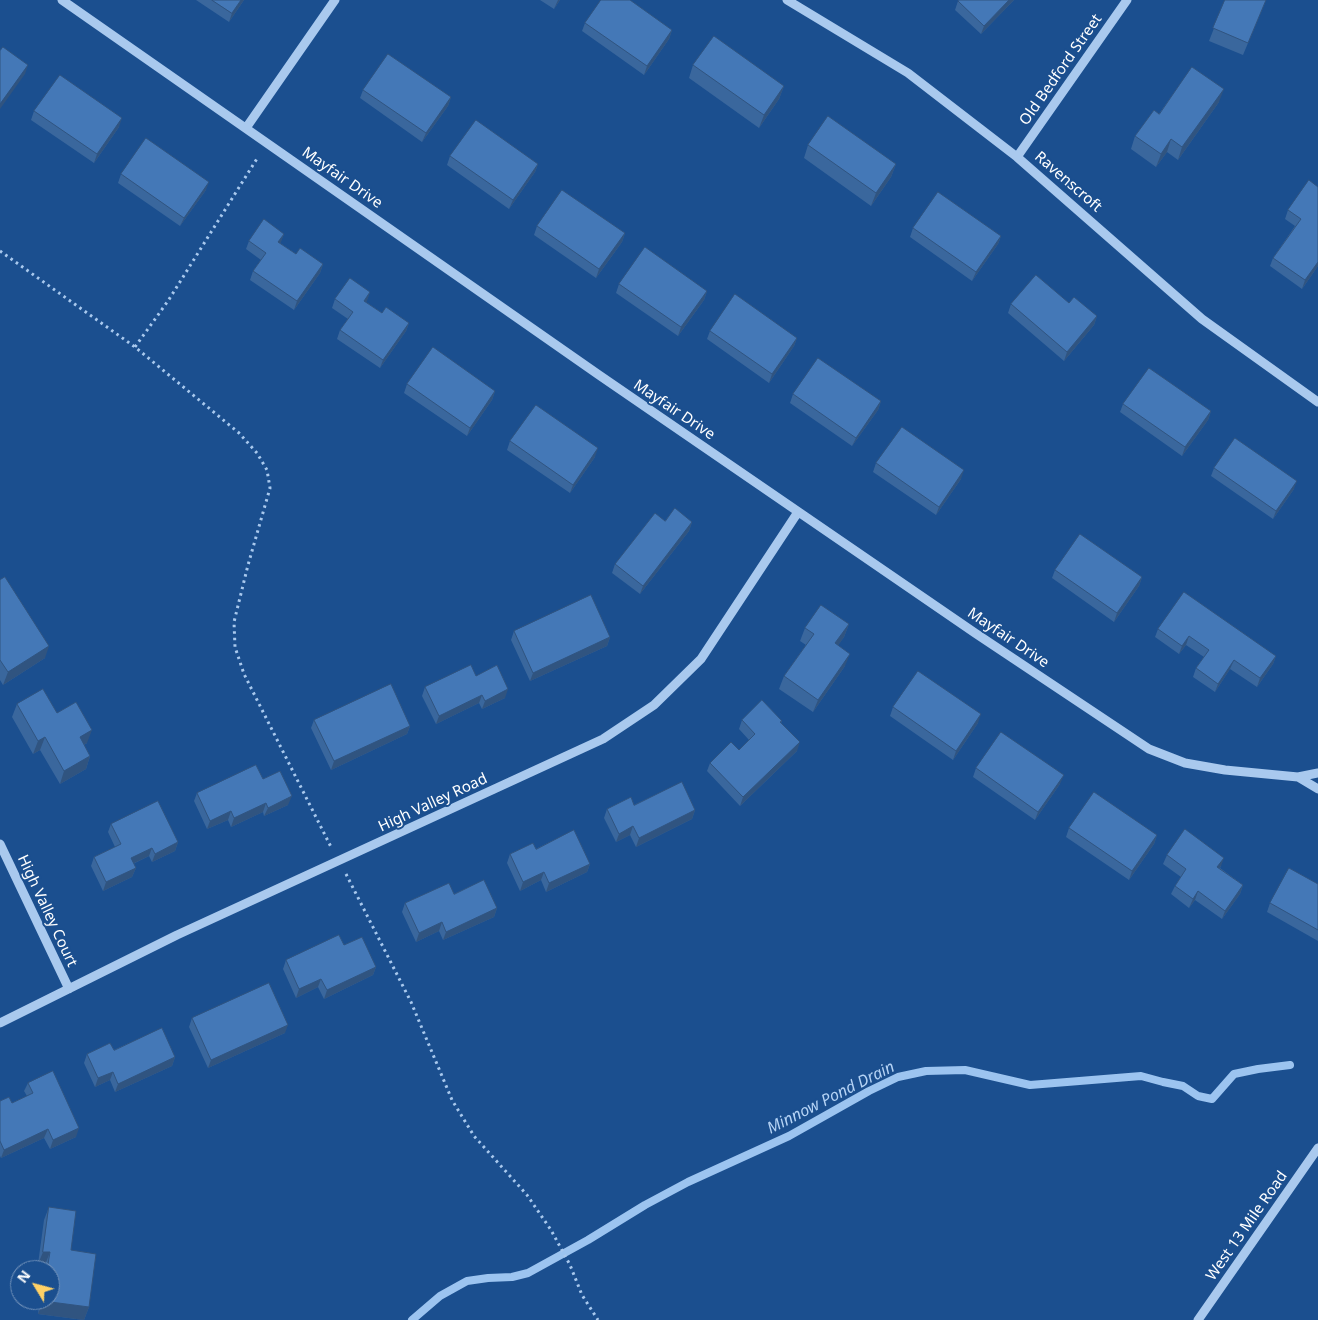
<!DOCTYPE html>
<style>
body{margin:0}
#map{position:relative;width:1318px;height:1320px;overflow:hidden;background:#1b4f8f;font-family:"Noto Sans",sans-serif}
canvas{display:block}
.north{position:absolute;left:10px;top:1260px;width:50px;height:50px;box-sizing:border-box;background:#1b4f8f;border:1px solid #7695bc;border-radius:50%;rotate:307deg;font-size:14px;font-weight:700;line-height:20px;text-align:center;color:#fff}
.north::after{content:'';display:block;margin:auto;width:18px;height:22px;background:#ffd166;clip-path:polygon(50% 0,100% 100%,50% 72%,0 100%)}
</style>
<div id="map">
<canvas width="1318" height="1320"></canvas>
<div class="north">N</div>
</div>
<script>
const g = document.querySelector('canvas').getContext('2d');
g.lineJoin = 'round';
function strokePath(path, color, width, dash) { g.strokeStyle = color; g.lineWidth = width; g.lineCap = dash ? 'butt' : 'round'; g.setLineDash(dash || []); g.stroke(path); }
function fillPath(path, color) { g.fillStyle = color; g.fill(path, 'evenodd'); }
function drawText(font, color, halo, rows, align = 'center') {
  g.font = font + ' "Noto Sans",sans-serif'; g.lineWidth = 4; g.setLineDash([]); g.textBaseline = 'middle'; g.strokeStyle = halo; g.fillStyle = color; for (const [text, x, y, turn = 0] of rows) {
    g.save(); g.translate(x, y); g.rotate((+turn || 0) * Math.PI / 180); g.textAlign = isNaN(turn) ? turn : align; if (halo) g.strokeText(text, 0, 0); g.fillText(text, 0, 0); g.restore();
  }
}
strokePath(new Path2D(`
 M412 1320 440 1296 467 1281 488 1278 512 1277 528 1273 588 1240 645 1205 688 1182 789 1136 869 1091 898 1077 926 1071 965 1070 1030 1085 1141 1076 1163 1082 1183 1086 1198 1096 1212 1099 1234 1074 1258 1069 1290 1065`), '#9cc4f0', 8);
strokePath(new Path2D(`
 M0 251 135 347 239 433 257 453 267 470 270 488 248 565 234 622 235 647 244 674 331 847
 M135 347 168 301 258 157
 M346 874 411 1002 452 1100 474 1136 527 1195 551 1230 570 1265 582 1295 598 1320`), '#a9c9ee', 3, [2.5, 4]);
strokePath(new Path2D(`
 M62 0 599 375 975 633 1149 749 1185 763 1225 770 1298 777 1318 773
 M787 0 908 73 1017 157 1202 319 1318 402
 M246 128 335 0
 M1017 157 1127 0
 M1298 777 1318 789
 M0 844 69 989
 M0 1023 177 935 603 739 654 705 701 659 798 512
 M1198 1320 1318 1148`), '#a9c9ee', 9);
fillPath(new Path2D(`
 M196 0H244L229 22Z
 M540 0H560L554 9Z
 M1014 0 981 34 955 10 958 1Z
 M1225 0H1266L1243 55 1209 41Z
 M585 23 672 30 669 39 644 75 582 31Z
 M693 65 784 86 779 99 759 128 689 78Z
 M363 90 451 97 448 106 422 142 360 98Z
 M1219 102 1178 160 1167 152 1156 167 1131 149 1135 136 1159 114Z
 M34 111 119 127 94 163 31 120Z
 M808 145 896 164 891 177 871 206 804 158Z
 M450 156 538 164 535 172 509 209 447 165Z
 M121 174 206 190 180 226 118 183Z
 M1309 180 1318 266 1302 289 1270 266 1273 258 1295 226 1285 219 1288 210Z
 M537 226 625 233 622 242 596 278 534 235Z
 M913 228 1001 236 998 244 972 281 910 237Z
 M284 234 280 243 296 254 323 264 320 273 294 310 250 280 253 271 261 260 246 249 249 241Z
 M619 284 707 291 704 300 678 336 616 293Z
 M370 292 366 302 382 313 409 323 406 331 380 368 337 339 340 330 348 319 332 308 335 299Z
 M1069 303 1097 316 1094 325 1064 361 1008 313 1011 304Z
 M710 331 797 338 794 346 769 383 707 339Z
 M407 384 495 391 492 400 467 436 404 393Z
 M793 394 881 401 878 410 852 446 790 403Z
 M1123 404 1211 411 1208 420 1182 456 1120 412Z
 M510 441 595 457 570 493 507 450Z
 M876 463 961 479 936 515 873 472Z
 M1214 468 1294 489 1273 519 1211 476Z
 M665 521 692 522 689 531 640 594 612 573 615 564Z
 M1055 570 1142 577 1139 586 1114 622 1052 578Z
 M0 580 45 658 3 685 0 680Z
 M849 624 844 637 838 645 845 666 813 712 779 689 784 676 806 645 800 641 805 628Z
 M1158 629 1276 656 1273 664 1257 687 1230 669 1215 692 1193 677 1196 668 1204 657 1186 645 1179 654 1155 637Z
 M514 631 610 637 607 646 530 681 511 640Z
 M476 676 505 698 482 709 479 703 436 724 422 696 425 687Z
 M17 704 57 713 87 743 84 745 90 756 86 769 60 784 40 750 33 754 12 717Z
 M893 707 978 723 953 760 890 716Z
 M314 720 410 726 407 734 331 770 311 728Z
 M742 720 782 721 781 723 797 751 740 806 707 771 710 763 739 750 749 740 739 729Z
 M976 768 1060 784 1035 820 973 777Z
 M263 779 288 805 264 816 263 812 231 827 228 820 207 829 194 801 197 793Z
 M634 805 695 810 692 819 636 847 630 835 616 842 604 818 607 809Z
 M111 824 178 842 175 851 152 862 149 856 133 864 136 868 132 877 103 891 91 866 94 857 115 847 108 832Z
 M1069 828 1157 835 1154 844 1129 880 1066 837Z
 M536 849 590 864 587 872 546 892 541 880 520 891 507 863 510 854Z
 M1167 855 1221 866 1220 868 1243 885 1240 894 1222 919 1195 900 1189 908 1171 894 1175 886 1181 877 1163 864Z
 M1318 884V941L1267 912 1270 903Z
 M454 894 497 908 494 917 443 940 439 931 416 942 402 912 405 903Z
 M344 945 376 967 373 975 324 999 318 987 296 998 283 969 286 960Z
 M192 1018 285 1033 208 1068 189 1027Z
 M114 1050 175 1057 172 1066 115 1092 110 1080 95 1087 84 1063 87 1054Z
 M28 1083 76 1137 50 1149 44 1138 1 1158 0 1156V1101L12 1103 27 1096 24 1091Z
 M49 1207 71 1250 89 1307 84 1320 38 1314 40 1300H50V1270H45V1265L38 1264 44 1220Z`), '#3a679d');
fillPath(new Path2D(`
 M241 0H244L229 22 232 13Z
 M558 0H560L554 9Z
 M1009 0H1014L981 34 984 26Z
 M672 30 669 39 644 75 647 66Z
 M28 65 25 74 0 109V104Z
 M784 86 779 99 759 128 764 115Z
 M1224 89 1219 102 1178 160 1182 147Z
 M451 97 448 106 422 142 426 133Z
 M122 118 119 127 94 163 97 154Z
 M1171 139 1167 152 1156 167 1161 154Z
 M538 164 535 172 509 209 513 200Z
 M896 164 891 177 871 206 876 193Z
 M209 182 206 190 180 226 184 218Z
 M625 233 622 242 596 278 599 269Z
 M284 234 281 242 275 251 278 242Z
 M1001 236 998 244 972 281 976 272Z
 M1318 262V266L1302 289 1305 280Z
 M323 264 320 273 294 310 297 301Z
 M707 291 704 300 678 336 681 327Z
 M370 292 367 301 361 309 364 301Z
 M1097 316 1094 325 1064 361 1067 352Z
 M409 323 406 331 380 368 383 360Z
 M797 338 794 346 769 383 772 374Z
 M495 391 492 400 467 436 470 428Z
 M881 401 878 410 852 446 856 438Z
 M1211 411 1208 420 1182 456 1185 447Z
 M598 448 595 457 570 493 573 485Z
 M964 470 961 479 936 515 939 507Z
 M1297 481 1294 489 1273 519 1276 511Z
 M692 522 689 531 640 594 643 586Z
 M1142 577 1139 586 1114 622 1117 613Z
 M849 624 844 637 831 656 835 643Z
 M1189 636 1186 645 1179 654 1182 646Z
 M610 637 607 646 530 681 533 673Z
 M49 646 45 658 3 685 8 672Z
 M850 654 845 666 813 712 818 700Z
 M1276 656 1273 664 1257 687 1260 678Z
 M1234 660 1230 669 1215 692 1218 684Z
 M508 689 505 698 482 709 485 701Z
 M482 695 479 703 436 724 439 716Z
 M981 714 978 723 953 760 956 751Z
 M410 726 407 734 331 770 334 761Z
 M92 730 87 743 75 750 80 737Z
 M45 737 40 750 33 754 38 741Z
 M800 742 797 751 740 806 743 797Z
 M90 756 86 769 60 784 64 771Z
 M1064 775 1060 784 1035 820 1038 812Z
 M292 796 288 805 264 816 268 808Z
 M266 803 263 812 231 827 234 818Z
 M695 810 692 819 636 847 639 838Z
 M231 811 228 820 207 829 210 821Z
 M633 826 630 835 616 842 619 834Z
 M1157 835 1154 844 1129 880 1132 871Z
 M178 842 175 851 152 862 155 854Z
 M152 848 149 856 128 866 131 858Z
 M1224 858 1221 866 1214 875 1217 867Z
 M590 864 587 872 546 892 549 883Z
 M136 868 132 877 103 891 106 882Z
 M544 872 541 880 520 891 523 882Z
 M1243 885 1240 894 1222 919 1225 911Z
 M1198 891 1195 900 1189 908 1193 899Z
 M497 908 494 917 443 940 446 932Z
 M442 922 439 931 416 942 419 933Z
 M376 967 373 975 324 999 327 990Z
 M321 979 318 987 296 998 299 989Z
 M288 1025 285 1033 208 1068 211 1060Z
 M175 1057 172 1066 115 1092 118 1084Z
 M113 1072 110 1080 95 1087 98 1078Z
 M79 1128 76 1137 50 1149 53 1140Z
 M48 1129 44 1138 1 1158 4 1150Z
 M43 1252H50L45 1265 38 1264Z
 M43 1301 89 1307 84 1320 38 1314Z`), '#305480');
const building = new Path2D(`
 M212 0H241L232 13Z
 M601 0H630L672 30 647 66 585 23Z
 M959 0H1009L984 26 958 1Z
 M1225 0H1266L1248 43 1213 28Z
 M714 36 784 86 764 115 693 65Z
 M3 47 28 65 0 104V51Z
 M388 54 451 97 426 133 363 90Z
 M1192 67 1224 89 1182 147 1171 139 1161 154 1135 136 1154 110 1159 114Z
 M60 75 122 118 97 154 34 111Z
 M828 116 896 164 876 193 808 145Z
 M476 120 538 164 513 200 450 156Z
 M146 138 209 182 184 218 121 174Z
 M1309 180 1318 187V262L1305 280 1273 258 1301 219 1288 210Z
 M562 190 625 233 599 269 537 226Z
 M938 192 1001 236 976 272 913 228Z
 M264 219 284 234 278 242 296 254 300 248 323 264 297 301 253 271 266 253 249 241Z
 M645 247 707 291 681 327 619 284Z
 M1036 275 1069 303 1074 297 1097 316 1067 352 1011 304Z
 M350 278 370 292 364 301 382 313 386 307 409 323 383 360 340 330 353 312 335 299Z
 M735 294 797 338 772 374 710 331Z
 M433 347 495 391 470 428 407 384Z
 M818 358 881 401 856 438 793 394Z
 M1149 368 1211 411 1185 447 1123 404Z
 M536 405 598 448 573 485 510 441Z
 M902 427 964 470 939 507 876 463Z
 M1235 438 1297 481 1276 511 1214 468Z
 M675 508 692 522 643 586 615 564 655 513 665 521Z
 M1080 534 1142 577 1117 613 1055 570Z
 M5 577 49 646 8 672 0 660V580Z
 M1184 592 1276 656 1260 678 1234 660 1218 684 1196 668 1209 650 1189 636 1182 646 1158 629Z
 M591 595 610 637 533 673 514 631Z
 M821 605 849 624 835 643 850 654 818 700 784 676 814 634 805 628Z
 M471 665 476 676 497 665 508 689 485 701 482 695 439 716 425 687Z
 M918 671 981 714 956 751 893 707Z
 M391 684 410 726 334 761 314 720Z
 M43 689 57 713 76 702 92 730 80 737 90 756 64 771 45 737 38 741 17 704Z
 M762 700 782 721 780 722 800 742 743 797 710 763 731 742 739 750 755 734 742 720Z
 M1001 732 1064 775 1038 812 976 768Z
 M256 765 263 779 280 771 292 796 268 808 266 803 234 818 231 811 210 821 197 793Z
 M682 782 695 810 639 838 633 826 619 834 607 809 631 797 634 805Z
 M1094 792 1157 835 1132 871 1069 828Z
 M158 801 178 842 155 854 152 848 131 858 136 868 106 882 94 857 121 844 111 824Z
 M1185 829 1224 858 1217 867 1243 885 1225 911 1198 891 1193 899 1175 886 1186 869 1167 855Z
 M574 830 590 864 549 883 544 872 523 882 510 854 533 843 536 849Z
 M1289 868 1318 884V930L1270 903Z
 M484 880 497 908 446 932 442 922 419 933 405 903 449 883 454 894Z
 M339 935 344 945 362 937 376 967 327 990 321 979 299 989 286 960Z
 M269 983 288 1025 211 1060 192 1018Z
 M162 1028 175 1057 118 1084 113 1072 98 1078 87 1054 110 1043 114 1050Z
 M53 1071 79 1128 53 1140 48 1129 4 1150 0 1141V1101L9 1097 12 1103 33 1093 28 1083Z
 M49 1207 76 1211 71 1250 96 1254 89 1307 43 1301V1300H50V1270H47L50 1252H43Z`);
fillPath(building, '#4478b7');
strokePath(building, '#305480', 1);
drawText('15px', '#fff', '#1b4f8f', [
 ["Old Bedford Street",1061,70,-55],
 ["Mayfair Drive",342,178,35],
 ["Ravenscroft",1068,182,41],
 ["Mayfair Drive",674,410,34],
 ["Mayfair Drive",1008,638,34],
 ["High Valley Road",433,803,-25],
 ["High Valley Court",47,911,65],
 ["West 13 Mile Road",1247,1226,-55]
]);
drawText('italic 16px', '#b5d3f5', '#1b4f8f', [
 ["Minnow Pond Drain",831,1098,-27]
]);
</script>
